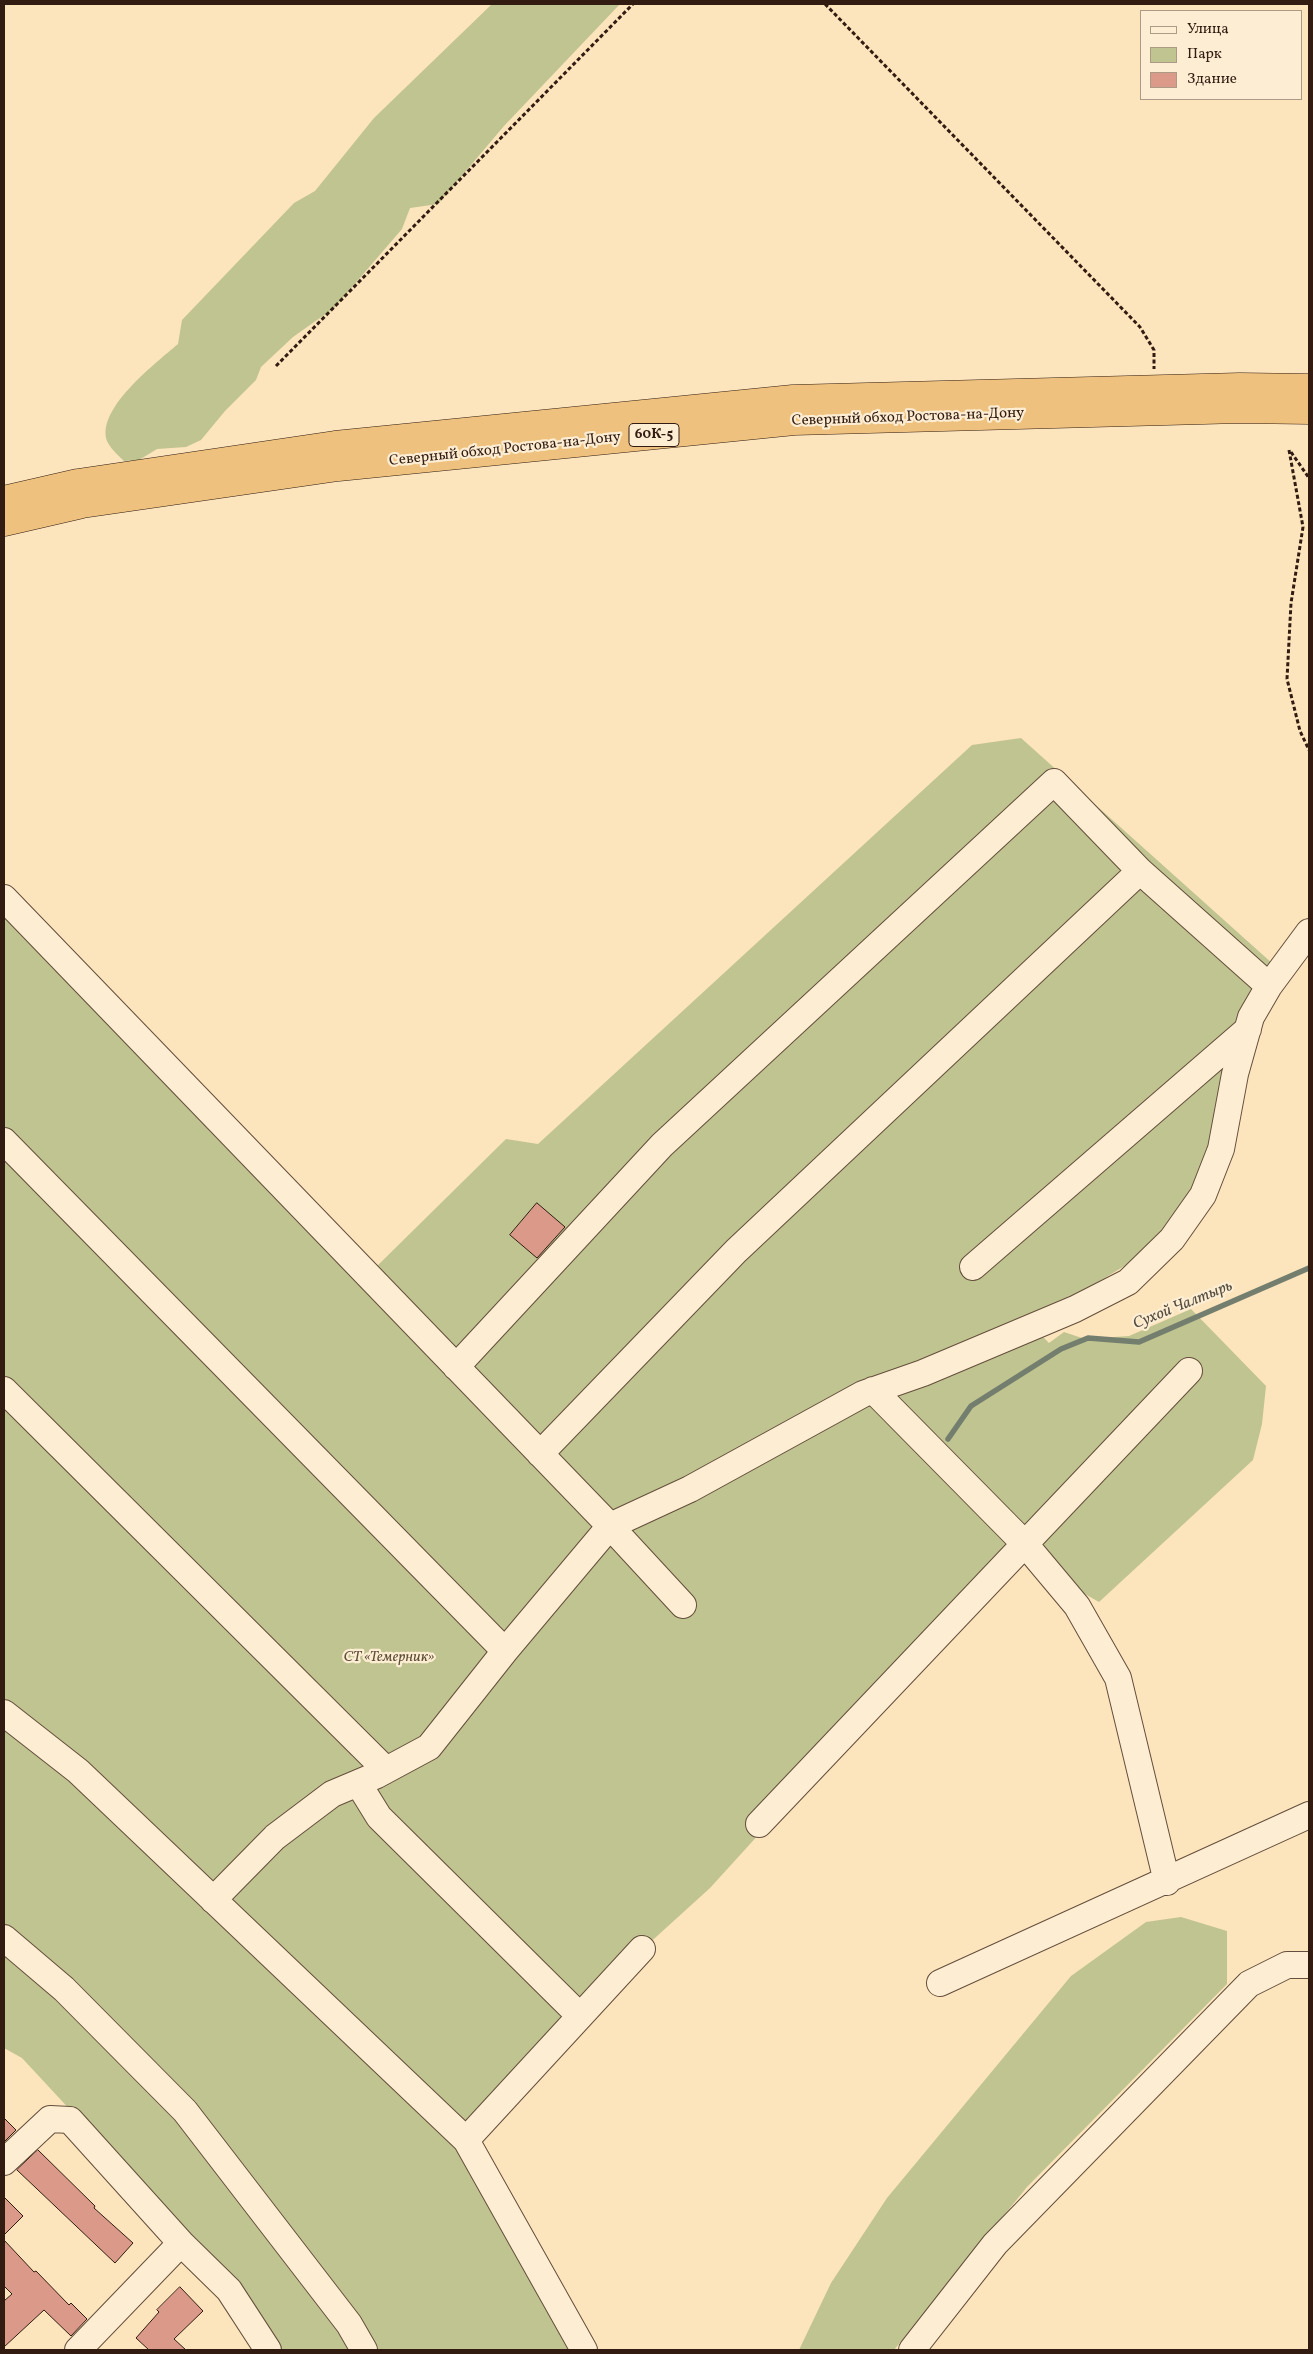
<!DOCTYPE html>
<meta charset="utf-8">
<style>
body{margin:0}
#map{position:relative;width:1313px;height:2354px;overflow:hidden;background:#fce4bc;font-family:Vollkorn,serif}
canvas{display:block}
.frame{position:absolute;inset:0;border:5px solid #321c12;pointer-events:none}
.legend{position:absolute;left:1140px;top:10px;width:162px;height:90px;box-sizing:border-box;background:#fdedd3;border:1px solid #ac9986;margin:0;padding:6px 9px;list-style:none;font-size:15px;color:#321c12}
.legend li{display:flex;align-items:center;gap:10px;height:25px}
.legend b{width:25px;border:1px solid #ac9986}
</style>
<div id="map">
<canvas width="1313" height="2354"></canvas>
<div class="frame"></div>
<ul class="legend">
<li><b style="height:6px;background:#fdedd3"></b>Улица</li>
<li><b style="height:14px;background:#c0c490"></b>Парк</li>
<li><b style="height:14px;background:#da9989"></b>Здание</li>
</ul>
</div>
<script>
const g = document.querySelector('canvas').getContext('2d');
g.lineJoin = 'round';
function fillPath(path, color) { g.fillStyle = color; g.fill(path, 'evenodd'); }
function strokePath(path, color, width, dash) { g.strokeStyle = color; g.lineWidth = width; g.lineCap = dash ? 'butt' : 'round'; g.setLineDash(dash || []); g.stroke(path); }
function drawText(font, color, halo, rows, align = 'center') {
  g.font = font + ' Vollkorn,serif'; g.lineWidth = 4.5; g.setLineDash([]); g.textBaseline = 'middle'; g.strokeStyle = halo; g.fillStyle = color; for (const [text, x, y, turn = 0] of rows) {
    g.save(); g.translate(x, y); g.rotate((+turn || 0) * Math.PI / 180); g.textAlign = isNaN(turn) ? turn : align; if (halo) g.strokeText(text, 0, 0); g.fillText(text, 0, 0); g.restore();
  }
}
fillPath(new Path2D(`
 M492 4H620L504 126 438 204 410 208 402 229 334 308 293 337 261 367 256 380 225 411 201 440 186 447 157 449 139 460 124 461C118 455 112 450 108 443 93 411 156 363 178 344L182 320 294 203 315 191 374 118Z
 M1021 738 1273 964 1204 1167 1166 1232 1126 1265 1067 1301 1023 1316 1049 1343 1064 1332 1085 1339 1129 1336 1191 1309 1266 1386 1262 1424 1253 1460 1099 1602 1029 1562 1013 1555 710 1888 634 1957 473 2126 591 2350H281L74 2114 22 2058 4 2048V889L371 1272 506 1139 538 1144 972 745Z
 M1181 1917 1227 1931V1984L1027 2187 894 2350H799L831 2283 887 2198 1071 1976 1146 1922Z`), '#c0c490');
strokePath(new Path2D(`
 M948 1439 971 1406 1061 1349 1088 1338 1139 1342 1309 1268`), '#747e6e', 5.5);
const building = new Path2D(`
 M537 1203 565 1227 537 1258 510 1235Z
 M4 2118 16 2130 4 2142Z
 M38 2150 95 2206 94 2208 133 2243 115 2263 17 2170Z
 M4 2197 23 2216 4 2235Z
 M4 2240 34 2272 36 2271 69 2305 71 2303 87 2319 71 2336 44 2310 4 2347V2301L12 2294 4 2286Z
 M180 2287 203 2311 174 2339 186 2350H149L136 2338 159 2312 157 2310Z`);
fillPath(building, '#da9989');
strokePath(building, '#321c12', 1);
const minor = new Path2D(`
 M4 898 610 1526 683 1605
 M4 1141 505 1651
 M973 1267 1248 1029
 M456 1367 662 1145 1054 782 1140 871 1269 986
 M4 1390 386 1770
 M873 1390 1025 1544 1077 1606 1118 1678 1167 1882
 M540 1454 736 1251 1140 871
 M4 1713 78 1771 466 2140 584 2350
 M358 1783 379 1817 580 2016
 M759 1824 1189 1371
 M213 1900 275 1837 332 1794 377 1775 429 1747 505 1651 610 1526 690 1489 863 1394 923 1373 1075 1309 1128 1282 1172 1239 1203 1195 1221 1149 1235 1074 1251 1017 1269 986 1309 932
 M4 1938 64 1989 185 2111 349 2324 364 2350
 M940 1983 1309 1815
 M466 2140 642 1949
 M4 2162 50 2119 70 2120 181 2243 229 2290 268 2350
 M78 2350 181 2243
 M912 2350 995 2244 1249 1984 1287 1965H1309`);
const highway = new Path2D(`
 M4 500 78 483 335 445 793 399 1240 387 1309 388
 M4 522 82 504 338 467 794 421 1240 409 1309 410`);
strokePath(minor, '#644e3c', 28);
strokePath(highway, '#321c12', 29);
strokePath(new Path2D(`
 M825 4 1140 327 1154 350V369
 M276 366 633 4
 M1289 450 1303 527 1291 603 1287 679 1300 731 1309 750
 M1291 452 1309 478`), '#321c12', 3, [4, 2.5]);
strokePath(minor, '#fdedd3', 26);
strokePath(highway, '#eec27e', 28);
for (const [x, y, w] of [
 [654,435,50]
]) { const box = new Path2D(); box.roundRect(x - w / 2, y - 11.5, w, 23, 4); g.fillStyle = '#fdedd3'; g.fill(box); strokePath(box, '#321c12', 1); }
drawText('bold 14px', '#321c12', null, [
 ["60К-5",654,435]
]);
drawText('15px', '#321c12', '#fdedd3', [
 ["Северный обход Ростова-на-Дону",908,418,-2],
 ["Северный обход Ростова-на-Дону",505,450,-6]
]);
drawText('italic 15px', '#5d4e38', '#fdedd3', [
 ["СТ «Темерник»",389,1658]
]);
drawText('italic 16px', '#534d40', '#fdedd3', [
 ["Сухой Чалтырь",1183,1306,-22]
]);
</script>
